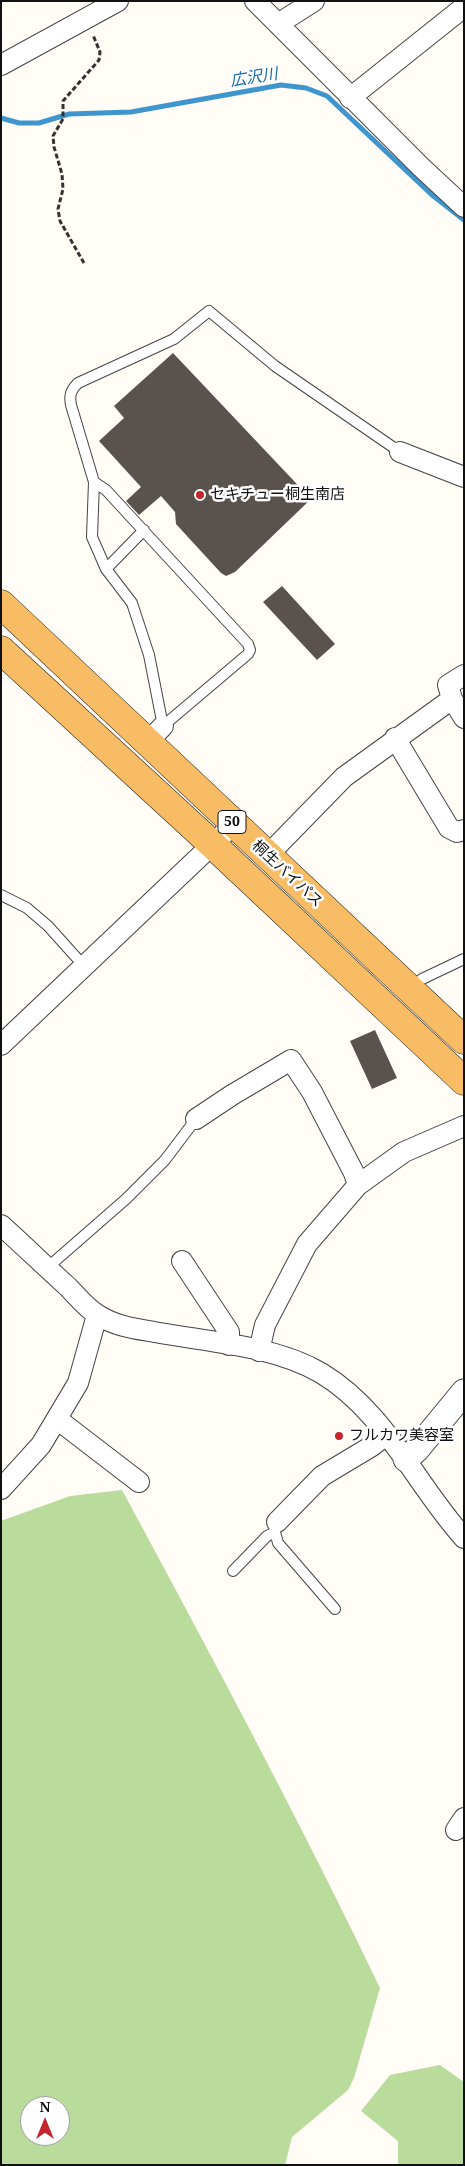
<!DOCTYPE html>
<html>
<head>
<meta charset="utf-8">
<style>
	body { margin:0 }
	#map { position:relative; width:465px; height:2166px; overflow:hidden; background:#fffdf5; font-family:"Noto Serif",serif }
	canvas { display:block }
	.frame { position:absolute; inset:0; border:2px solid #111; pointer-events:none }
	.north { position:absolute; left:20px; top:2096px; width:50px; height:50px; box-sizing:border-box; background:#fff; border:1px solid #a0a0a0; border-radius:50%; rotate:0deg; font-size:14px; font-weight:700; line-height:20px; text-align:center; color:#111 }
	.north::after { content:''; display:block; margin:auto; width:18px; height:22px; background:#c4262e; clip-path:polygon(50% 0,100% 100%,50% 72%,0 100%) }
</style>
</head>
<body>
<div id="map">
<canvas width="465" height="2166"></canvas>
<div class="frame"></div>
<div class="north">N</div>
</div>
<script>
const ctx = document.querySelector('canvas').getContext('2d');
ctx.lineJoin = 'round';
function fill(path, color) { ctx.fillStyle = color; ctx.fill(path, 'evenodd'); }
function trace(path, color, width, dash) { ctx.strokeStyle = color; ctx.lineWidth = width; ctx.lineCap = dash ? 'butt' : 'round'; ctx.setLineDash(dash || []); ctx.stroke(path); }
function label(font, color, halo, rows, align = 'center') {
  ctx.font = font + ' "Noto Serif","Noto Sans JP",serif'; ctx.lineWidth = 5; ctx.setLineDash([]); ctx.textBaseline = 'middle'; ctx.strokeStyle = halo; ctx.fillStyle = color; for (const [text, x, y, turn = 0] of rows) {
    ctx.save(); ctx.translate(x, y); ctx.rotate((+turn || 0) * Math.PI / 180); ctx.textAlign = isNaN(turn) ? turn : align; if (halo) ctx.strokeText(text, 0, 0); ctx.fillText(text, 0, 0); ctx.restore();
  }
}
fill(new Path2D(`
	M122,1490C211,1655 299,1819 380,1988L354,2078L348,2090L292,2137L285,2165H1V1521L70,1496ZM30,2106H60V2136H30Z
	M440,2065L464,2082V2165H398V2141L361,2111L390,2075Z`), '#b9dc9c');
trace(new Path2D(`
	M1,118L19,123H39L69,114L131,112L281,85L306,88L327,96L432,195L464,220`), '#3f96cf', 5);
fill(new Path2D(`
	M173,353L311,499L235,572L226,576L221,573L176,524L175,512L161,496L139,515L126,501L141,487L99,441L124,418L114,406Z
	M282,586L335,644L317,660L263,602Z
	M375,1030L397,1078L372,1089L350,1041Z`), '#5a524d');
const service = new Path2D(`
	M94,482L106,490L248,644L250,650L248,654L163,726
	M106,569L144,530
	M163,726L149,655L132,603L106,569L92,537L94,482L71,405C69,395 71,390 78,383L174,339L209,311L275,366L400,452
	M1,895L27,908L48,926L84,966
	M411,989L422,979L464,959
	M47,1268L126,1199L165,1160L196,1119
	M277,1522L275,1532L278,1543L335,1609
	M233,1571L267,1536L275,1532`);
const minor = new Path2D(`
	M255,1L421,167L464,207
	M278,24L314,1
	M1,65L118,1
	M350,98L464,7
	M400,452L464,477
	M464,675L448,685L452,699L464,718
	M395,738L449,828L457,832L464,830
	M148,742L163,726
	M268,855L344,777L452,699
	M1,1045L234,824
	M196,1119L232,1095L291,1060L312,1092L354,1173L358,1185
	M1,1225C23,1245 45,1266 68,1287C77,1296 87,1309 98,1315C116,1327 139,1329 160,1333C211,1342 275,1346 321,1373C385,1411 416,1485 464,1538
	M182,1261L229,1332V1345
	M259,1351L265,1325L307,1244L358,1185L404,1152L464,1126
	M57,1419L139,1482
	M1,1489L41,1445L78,1383L97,1315
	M277,1522L322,1476L372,1446L386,1435
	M456,1830L464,1818`);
const tertiary = new Path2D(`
	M406,1459L417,1449L464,1392`);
const trunk = new Path2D(`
	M1,604L464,1040
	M1,650L213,845L464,1081`);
trace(service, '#444', 12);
trace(minor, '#444', 22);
trace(tertiary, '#444', 27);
trace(trunk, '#222', 29);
trace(new Path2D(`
	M84,263L60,221L58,209L63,189L62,174L54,147L53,136L63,119V101L99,60L100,52L93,35`), '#333', 3, [5, 2.5]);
trace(service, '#fff', 10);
trace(minor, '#fff', 20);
trace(tertiary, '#fff', 25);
trace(trunk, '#f7bc64', 28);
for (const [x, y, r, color] of [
	[200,495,5,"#c4262e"],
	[339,1436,5,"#c4262e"]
]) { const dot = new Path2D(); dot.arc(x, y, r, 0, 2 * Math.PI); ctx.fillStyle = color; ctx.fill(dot); trace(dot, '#fff', 2); }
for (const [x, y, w] of [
	[232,822,28]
]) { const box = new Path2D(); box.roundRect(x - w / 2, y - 11.5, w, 23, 4); ctx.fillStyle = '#fff'; ctx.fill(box); trace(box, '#111', 1); }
label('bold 14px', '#111', null, [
	["50",232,822]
]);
label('15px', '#111', '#fff', [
	["セキチュー桐生南店",210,495],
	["フルカワ美容室",349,1436]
], 'left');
label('15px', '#111', '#fff', [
	["桐生バイパス",287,874,43]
]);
label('italic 16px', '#1768a6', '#fff', [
	["広沢川",254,78,-9]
]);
</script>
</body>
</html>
